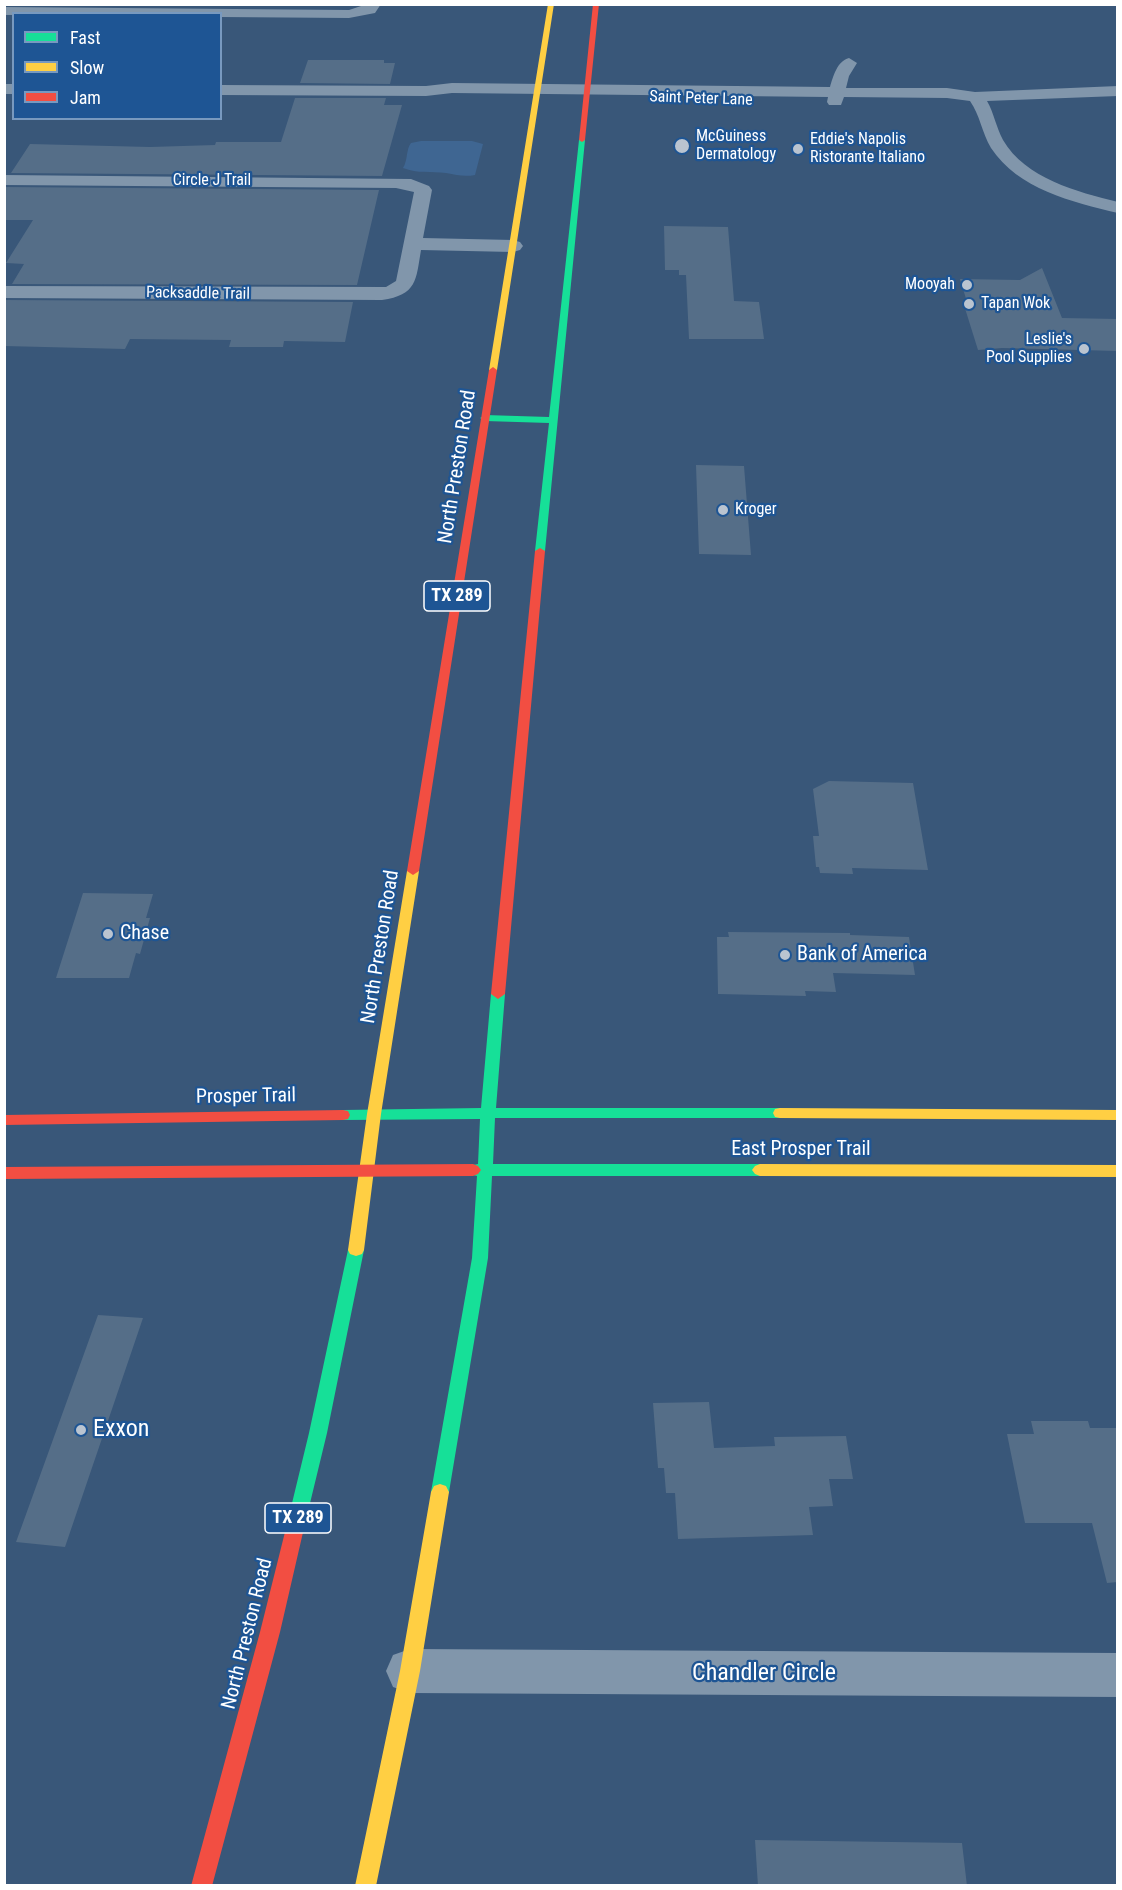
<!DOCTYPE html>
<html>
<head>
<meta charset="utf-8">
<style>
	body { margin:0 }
	#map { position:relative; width:1122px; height:1890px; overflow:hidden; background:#395779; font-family:"Roboto Condensed",sans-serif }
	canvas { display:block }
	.frame { position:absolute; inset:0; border:6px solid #fff; pointer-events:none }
	.legend { position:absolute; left:12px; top:12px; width:210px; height:108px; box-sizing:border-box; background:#1e5594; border:2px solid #7899bf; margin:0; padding:8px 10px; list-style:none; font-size:18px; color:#fff }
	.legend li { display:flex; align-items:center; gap:12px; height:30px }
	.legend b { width:30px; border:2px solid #7899bf }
</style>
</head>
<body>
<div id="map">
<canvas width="1122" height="1890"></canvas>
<div class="frame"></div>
<ul class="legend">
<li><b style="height:8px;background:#16e098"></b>Fast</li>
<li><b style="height:8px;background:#ffcf43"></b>Slow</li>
<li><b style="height:8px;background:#f24e42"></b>Jam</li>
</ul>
</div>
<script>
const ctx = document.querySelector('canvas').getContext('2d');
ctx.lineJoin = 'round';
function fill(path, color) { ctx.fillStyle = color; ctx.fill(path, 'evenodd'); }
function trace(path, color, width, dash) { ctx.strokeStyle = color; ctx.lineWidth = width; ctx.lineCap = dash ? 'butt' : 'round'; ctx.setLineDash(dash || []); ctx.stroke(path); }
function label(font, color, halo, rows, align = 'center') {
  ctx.font = font + ' "Roboto Condensed",sans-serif'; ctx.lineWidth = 4.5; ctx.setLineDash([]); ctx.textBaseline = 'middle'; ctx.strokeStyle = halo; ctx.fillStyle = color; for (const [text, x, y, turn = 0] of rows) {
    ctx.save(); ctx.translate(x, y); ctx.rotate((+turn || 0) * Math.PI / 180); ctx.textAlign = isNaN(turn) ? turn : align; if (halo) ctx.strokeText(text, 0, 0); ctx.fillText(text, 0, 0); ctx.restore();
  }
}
fill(new Path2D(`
	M421,141H472L483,144L475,175C464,177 457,175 446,173C431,171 418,174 403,168C408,160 406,149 411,143Z`), '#3f6692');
fill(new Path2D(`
	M308,60H384V63H395L390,84L300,83Z
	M295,98H386L384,105H402L382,176L11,173L30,144L150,147L215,145L216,142H281Z
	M4,187L379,190L357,285L12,284L24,264L6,263L33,220H4Z
	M664,226L728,227L734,301L759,302L764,339H689L686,275H679V270H665Z
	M1042,268L1062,318L1118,319V351L1002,348L978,350L963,302H967L960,279L1020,280Z
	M4,300L353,302L345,342L284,341L283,347H229L231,340L130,339L125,349L4,346Z
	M696,465L744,466L751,555L699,554Z
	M829,781L913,783L928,870L852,868L853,874L820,873L819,867H816L813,836H819L813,789Z
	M83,893L153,894L146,918H150L140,954L136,953L129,978H56Z
	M728,932L850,933V935L909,937L915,975L833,973L836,992L805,991L806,996L718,994L717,937H729Z
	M98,1315L143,1318L65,1547L16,1542Z
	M709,1402L714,1448L775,1446L774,1437L846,1436L853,1479H829L833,1506L809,1507L813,1535L678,1539L675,1493H666L664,1468H658L653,1403Z
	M1031,1421H1088L1090,1428H1118V1582L1107,1583L1092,1523H1025L1007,1434H1034Z
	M755,1840L962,1843L967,1886H758Z`), '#556e88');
fill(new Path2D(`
	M367,4H381L375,13L349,18L220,17V14L4,15V7L349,10Z
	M849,58L857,63L849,76L846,88H947L975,92L1118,86V96L987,101C994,113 996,127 1003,140C1025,178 1077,192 1118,202V213C1072,202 1018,189 991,148C982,133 980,115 970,101L947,98L844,97L841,105H829L827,102L828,97L452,93L426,96L220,95V85L426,86L452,83L830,87C833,77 837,61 849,58Z
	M4,84H14V94H4Z
	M4,175L411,179L429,186L432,190L423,238L513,240L520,242L523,246L520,250L513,252L421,250C416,280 417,295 382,300L4,298V286L386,287L396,281L414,192L396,188L4,185Z
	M410,1649L1118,1653V1697L410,1693L393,1687L386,1671L393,1655Z`), '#8196ab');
fill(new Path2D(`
	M582,138L585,140L545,551L540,554L535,551L549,423L485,421L480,418L485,415L549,417L579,140Z
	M498,989L505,994L496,1108H780L785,1109L787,1113L785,1117L780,1118H495L493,1164H760L765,1166L768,1170L765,1174L760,1176H492L488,1258L449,1492L446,1498L440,1500L434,1498L431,1492L472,1258L477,1176L468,1174L465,1170L468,1166L478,1164L480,1119L343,1120L338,1119L336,1115L338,1111L343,1110L481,1108L491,994Z
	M356,1244L362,1246L364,1250L327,1433L304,1528L301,1534L295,1536L289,1534L286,1528L309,1433L348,1250L350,1246Z`), '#16e098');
fill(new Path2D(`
	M548,4H554L497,370L493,373L489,370Z
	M413,867L419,871L381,1114L364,1250L362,1254L356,1256L350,1254L348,1250L367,1114L407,871Z
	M780,1108L1118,1110V1120L780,1118L775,1117L773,1113L775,1109Z
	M760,1164L1118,1165V1177L760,1176L755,1174L752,1170L755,1166Z
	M440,1484L446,1486L449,1492L420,1671L376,1886H355L400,1671L431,1492L434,1486Z`), '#ffcf43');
fill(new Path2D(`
	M593,4H599L585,140L582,142L579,140Z
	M493,367L497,370L419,871L413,875L407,871L489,370Z
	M540,548L545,551L505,994L498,999L491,994L535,551Z
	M343,1110L348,1111L350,1115L348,1119L343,1120L4,1125V1115Z
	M473,1164L478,1166L481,1170L478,1174L473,1176L4,1179V1167Z
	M295,1520L301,1522L304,1528L280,1632L212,1886H191L260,1632L286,1528L289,1522Z`), '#f24e42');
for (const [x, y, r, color] of [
	[682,146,8,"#bac4d0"],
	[798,149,6,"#bac4d0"],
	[967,285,6,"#bac4d0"],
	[969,304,6,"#bac4d0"],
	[1084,349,6,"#bac4d0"],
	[723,510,6,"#bac4d0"],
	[108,934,6,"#bac4d0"],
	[785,955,6,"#bac4d0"],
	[81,1430,6,"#bac4d0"]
]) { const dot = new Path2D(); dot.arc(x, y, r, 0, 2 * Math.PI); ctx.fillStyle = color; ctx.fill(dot); trace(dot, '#1e5594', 2); }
label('16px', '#fff', '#1e5594', [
	["Saint Peter Lane",701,99,2],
	["Circle J Trail",212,181],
	["Packsaddle Trail",198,294,1]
]);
label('16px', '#fff', '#1e5594', [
	["McGuiness",696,137],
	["Dermatology",696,155],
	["Eddie's Napolis",810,140],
	["Ristorante Italiano",810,158],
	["Mooyah",955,285,"right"],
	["Tapan Wok",981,304],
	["Leslie's",1072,340,"right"],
	["Pool Supplies",1072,358,"right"],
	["Kroger",735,510]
], 'left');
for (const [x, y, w] of [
	[457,596,66],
	[298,1518,66]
]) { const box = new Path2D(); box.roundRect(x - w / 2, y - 15, w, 30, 4.5); ctx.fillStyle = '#1e5594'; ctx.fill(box); trace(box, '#fff', 1.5); }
label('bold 18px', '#fff', null, [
	["TX 289",457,596],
	["TX 289",298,1518]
]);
label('20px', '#fff', '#1e5594', [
	["North Preston Road",458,467,-81],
	["North Preston Road",381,947,-81],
	["Prosper Trail",246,1097,-1],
	["East Prosper Trail",801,1150],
	["North Preston Road",248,1634,-76]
]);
label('20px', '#fff', '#1e5594', [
	["Chase",120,934],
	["Bank of America",797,955]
], 'left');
label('24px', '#fff', '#1e5594', [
	["Exxon",93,1430]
], 'left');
label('24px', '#fff', '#1e5594', [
	["Chandler Circle",764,1674]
]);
</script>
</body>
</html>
